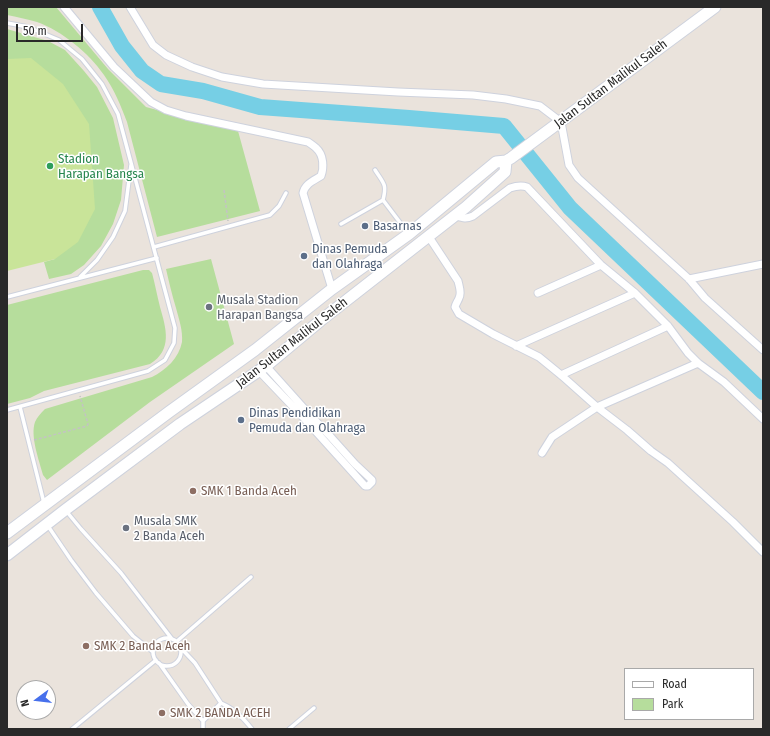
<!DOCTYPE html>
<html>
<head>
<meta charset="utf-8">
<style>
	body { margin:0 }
	#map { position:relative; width:770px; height:736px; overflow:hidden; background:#eae3dc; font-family:"Fira Sans Condensed",sans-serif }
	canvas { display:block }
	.frame { position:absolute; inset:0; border:8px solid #292929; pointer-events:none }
	.legend { position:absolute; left:624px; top:668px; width:130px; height:52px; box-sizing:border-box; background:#fff; border:1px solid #a9a9a9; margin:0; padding:5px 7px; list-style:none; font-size:12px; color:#292929 }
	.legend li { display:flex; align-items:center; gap:8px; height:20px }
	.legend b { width:20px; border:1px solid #a9a9a9 }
	.north { position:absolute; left:16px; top:680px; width:40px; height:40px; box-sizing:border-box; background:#fff; border:1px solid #a9a9a9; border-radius:50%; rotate:255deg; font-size:11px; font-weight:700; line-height:16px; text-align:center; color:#292929 }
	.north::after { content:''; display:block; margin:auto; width:14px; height:18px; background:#4770ec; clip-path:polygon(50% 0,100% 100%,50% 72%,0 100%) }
	.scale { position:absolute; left:16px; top:24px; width:67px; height:18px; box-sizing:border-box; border:2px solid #292929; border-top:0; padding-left:5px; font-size:12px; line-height:14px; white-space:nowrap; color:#292929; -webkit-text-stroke:3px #fff; paint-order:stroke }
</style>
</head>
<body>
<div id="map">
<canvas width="770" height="736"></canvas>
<div class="frame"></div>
<ul class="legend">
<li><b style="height:5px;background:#fff"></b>Road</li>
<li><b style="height:11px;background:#b6dd9c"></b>Park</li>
</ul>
<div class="north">N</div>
<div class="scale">50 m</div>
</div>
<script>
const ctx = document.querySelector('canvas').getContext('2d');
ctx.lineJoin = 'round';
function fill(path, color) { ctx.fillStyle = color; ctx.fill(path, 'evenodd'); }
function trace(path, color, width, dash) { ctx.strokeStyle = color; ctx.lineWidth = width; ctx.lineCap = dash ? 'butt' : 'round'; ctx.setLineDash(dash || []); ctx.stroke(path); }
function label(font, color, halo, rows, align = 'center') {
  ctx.font = font + ' "Fira Sans Condensed",sans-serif'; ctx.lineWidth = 3; ctx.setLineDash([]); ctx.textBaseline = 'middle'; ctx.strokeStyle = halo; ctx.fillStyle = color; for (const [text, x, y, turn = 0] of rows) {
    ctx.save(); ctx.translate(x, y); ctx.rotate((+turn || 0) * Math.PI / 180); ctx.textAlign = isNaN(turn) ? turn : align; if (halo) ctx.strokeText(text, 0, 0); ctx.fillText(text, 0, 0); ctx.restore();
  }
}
fill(new Path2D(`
	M7,7H56L108,69L146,107L198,121L238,131L260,211L157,237L127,122C121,106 114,89 104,75C89,53 62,31 37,22C27,19 17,17 7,15Z
	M7,29L48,41L65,50L84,71L97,87L113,118L124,165L121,200L113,224L101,246L84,265L71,274L49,279L44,262L55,259L31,59H7Z
	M211,259L234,344L150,402L47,480L43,475C39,460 30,436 35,422C37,417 41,413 45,409L152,377C166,370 179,358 182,342C183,331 179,319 176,308C172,295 169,282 166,269Z
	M143,270H149L152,273C155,284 157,295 160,307C166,328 173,350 150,364L44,391L30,398L7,404V305Z`), '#b6dd9c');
fill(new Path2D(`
	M31,58L63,84L89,124L95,209L78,242L55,259L7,271V59Z`), '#c9e499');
trace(new Path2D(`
	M100,7L122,46L142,71L161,84L203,91L260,107L409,118L504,126L570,208L763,392`), '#76cfe5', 16);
const lane = new Path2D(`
	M7,23L28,27L59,40L82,59L102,84L118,114L175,328L174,343L165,360L148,371L7,410
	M375,170C384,184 387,184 383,200L408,233
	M341,224L383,200
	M154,247L270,215L279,206L286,193
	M80,277L97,260L113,237L125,211L131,165
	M7,297L157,258
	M20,407L44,503
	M67,512L81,529L121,573L172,639
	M48,526L71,560L96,593L133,636L153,652
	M153 652a14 14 0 1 1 28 0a14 14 0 1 1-28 0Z
	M176,642L251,577
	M159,663L188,704L203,721L221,703L195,663L179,646
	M221,703C235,709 243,718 252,729
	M72,729L156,660
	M203,729V721
	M289,729L314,708`);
const street = new Path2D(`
	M64,7L114,67L151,102L166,110L186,116L308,142C311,144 314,146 316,148C324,155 324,168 321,176C313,181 305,184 303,193L332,289
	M130,7L153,45L166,55L192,67L222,77L263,84L398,92L473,95L506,99L540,106L561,122L569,165L578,178L689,279L705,298L763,350
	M456,216C463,218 466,219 473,216L510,188C516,186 521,185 527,187L601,265L635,293L668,326L688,353L698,363L724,382L763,419
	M429,237L458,281C459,286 462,293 459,298C458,301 456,303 455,307L459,314L493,334L539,357L561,375L597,407L627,430L651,451L668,463L733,522L763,552
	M689,279L763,264
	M538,293L601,265
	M516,346L635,293
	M259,371L301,415L365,486H368L372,482V480L355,464L329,435L309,414L266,366
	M561,375L668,326
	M542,453L552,437L597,407L698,363`);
const secondary = new Path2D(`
	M7,533L169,412L255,350L332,289L409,234L496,162L506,161L511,158L715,7
	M7,555L65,510L180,424L266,366L320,321L466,207L505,172L506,161`);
trace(lane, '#ced2dd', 5.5);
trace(street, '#ced2dd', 9);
trace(secondary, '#ced2dd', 13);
trace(new Path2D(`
	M224,190L228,221
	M34,440L87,426L88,424L80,396`), '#c3c3c3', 1.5, [3, 2]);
trace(lane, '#fff', 3.5);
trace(street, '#fff', 7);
trace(secondary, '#fff', 11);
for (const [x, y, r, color] of [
	[50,166,4,"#2e9e5b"],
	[365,226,4,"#5c6f8a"],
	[304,256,4,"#5c6f8a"],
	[209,307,4,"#6b7280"],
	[241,420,4,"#5c6f8a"],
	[193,491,4,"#8d6e63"],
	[126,528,4,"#6b7280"],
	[86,646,4,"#8d6e63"],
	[162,713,4,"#8d6e63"]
]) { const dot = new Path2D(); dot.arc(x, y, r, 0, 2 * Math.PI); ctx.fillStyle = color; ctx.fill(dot); trace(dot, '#fff', 1.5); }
label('13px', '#292929', '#fff', [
	["Jalan Sultan Malikul Saleh",611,84,-37],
	["Jalan Sultan Malikul Saleh",292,343,-38]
]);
label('13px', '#27864d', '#fff', [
	["Stadion",58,159],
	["Harapan Bangsa",58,174]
], 'left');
label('13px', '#4e5e75', '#fff', [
	["Basarnas",373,226],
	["Dinas Pemuda",312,249],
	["dan Olahraga",312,264],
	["Dinas Pendidikan",249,413],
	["Pemuda dan Olahraga",249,428]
], 'left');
label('13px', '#5b616d', '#fff', [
	["Musala Stadion",217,300],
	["Harapan Bangsa",217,315],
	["Musala SMK",134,521],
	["2 Banda Aceh",134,536]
], 'left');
label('13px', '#785e54', '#fff', [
	["SMK 1 Banda Aceh",201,491],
	["SMK 2 Banda Aceh",94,646],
	["SMK 2 BANDA ACEH",170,713]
], 'left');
</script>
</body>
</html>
